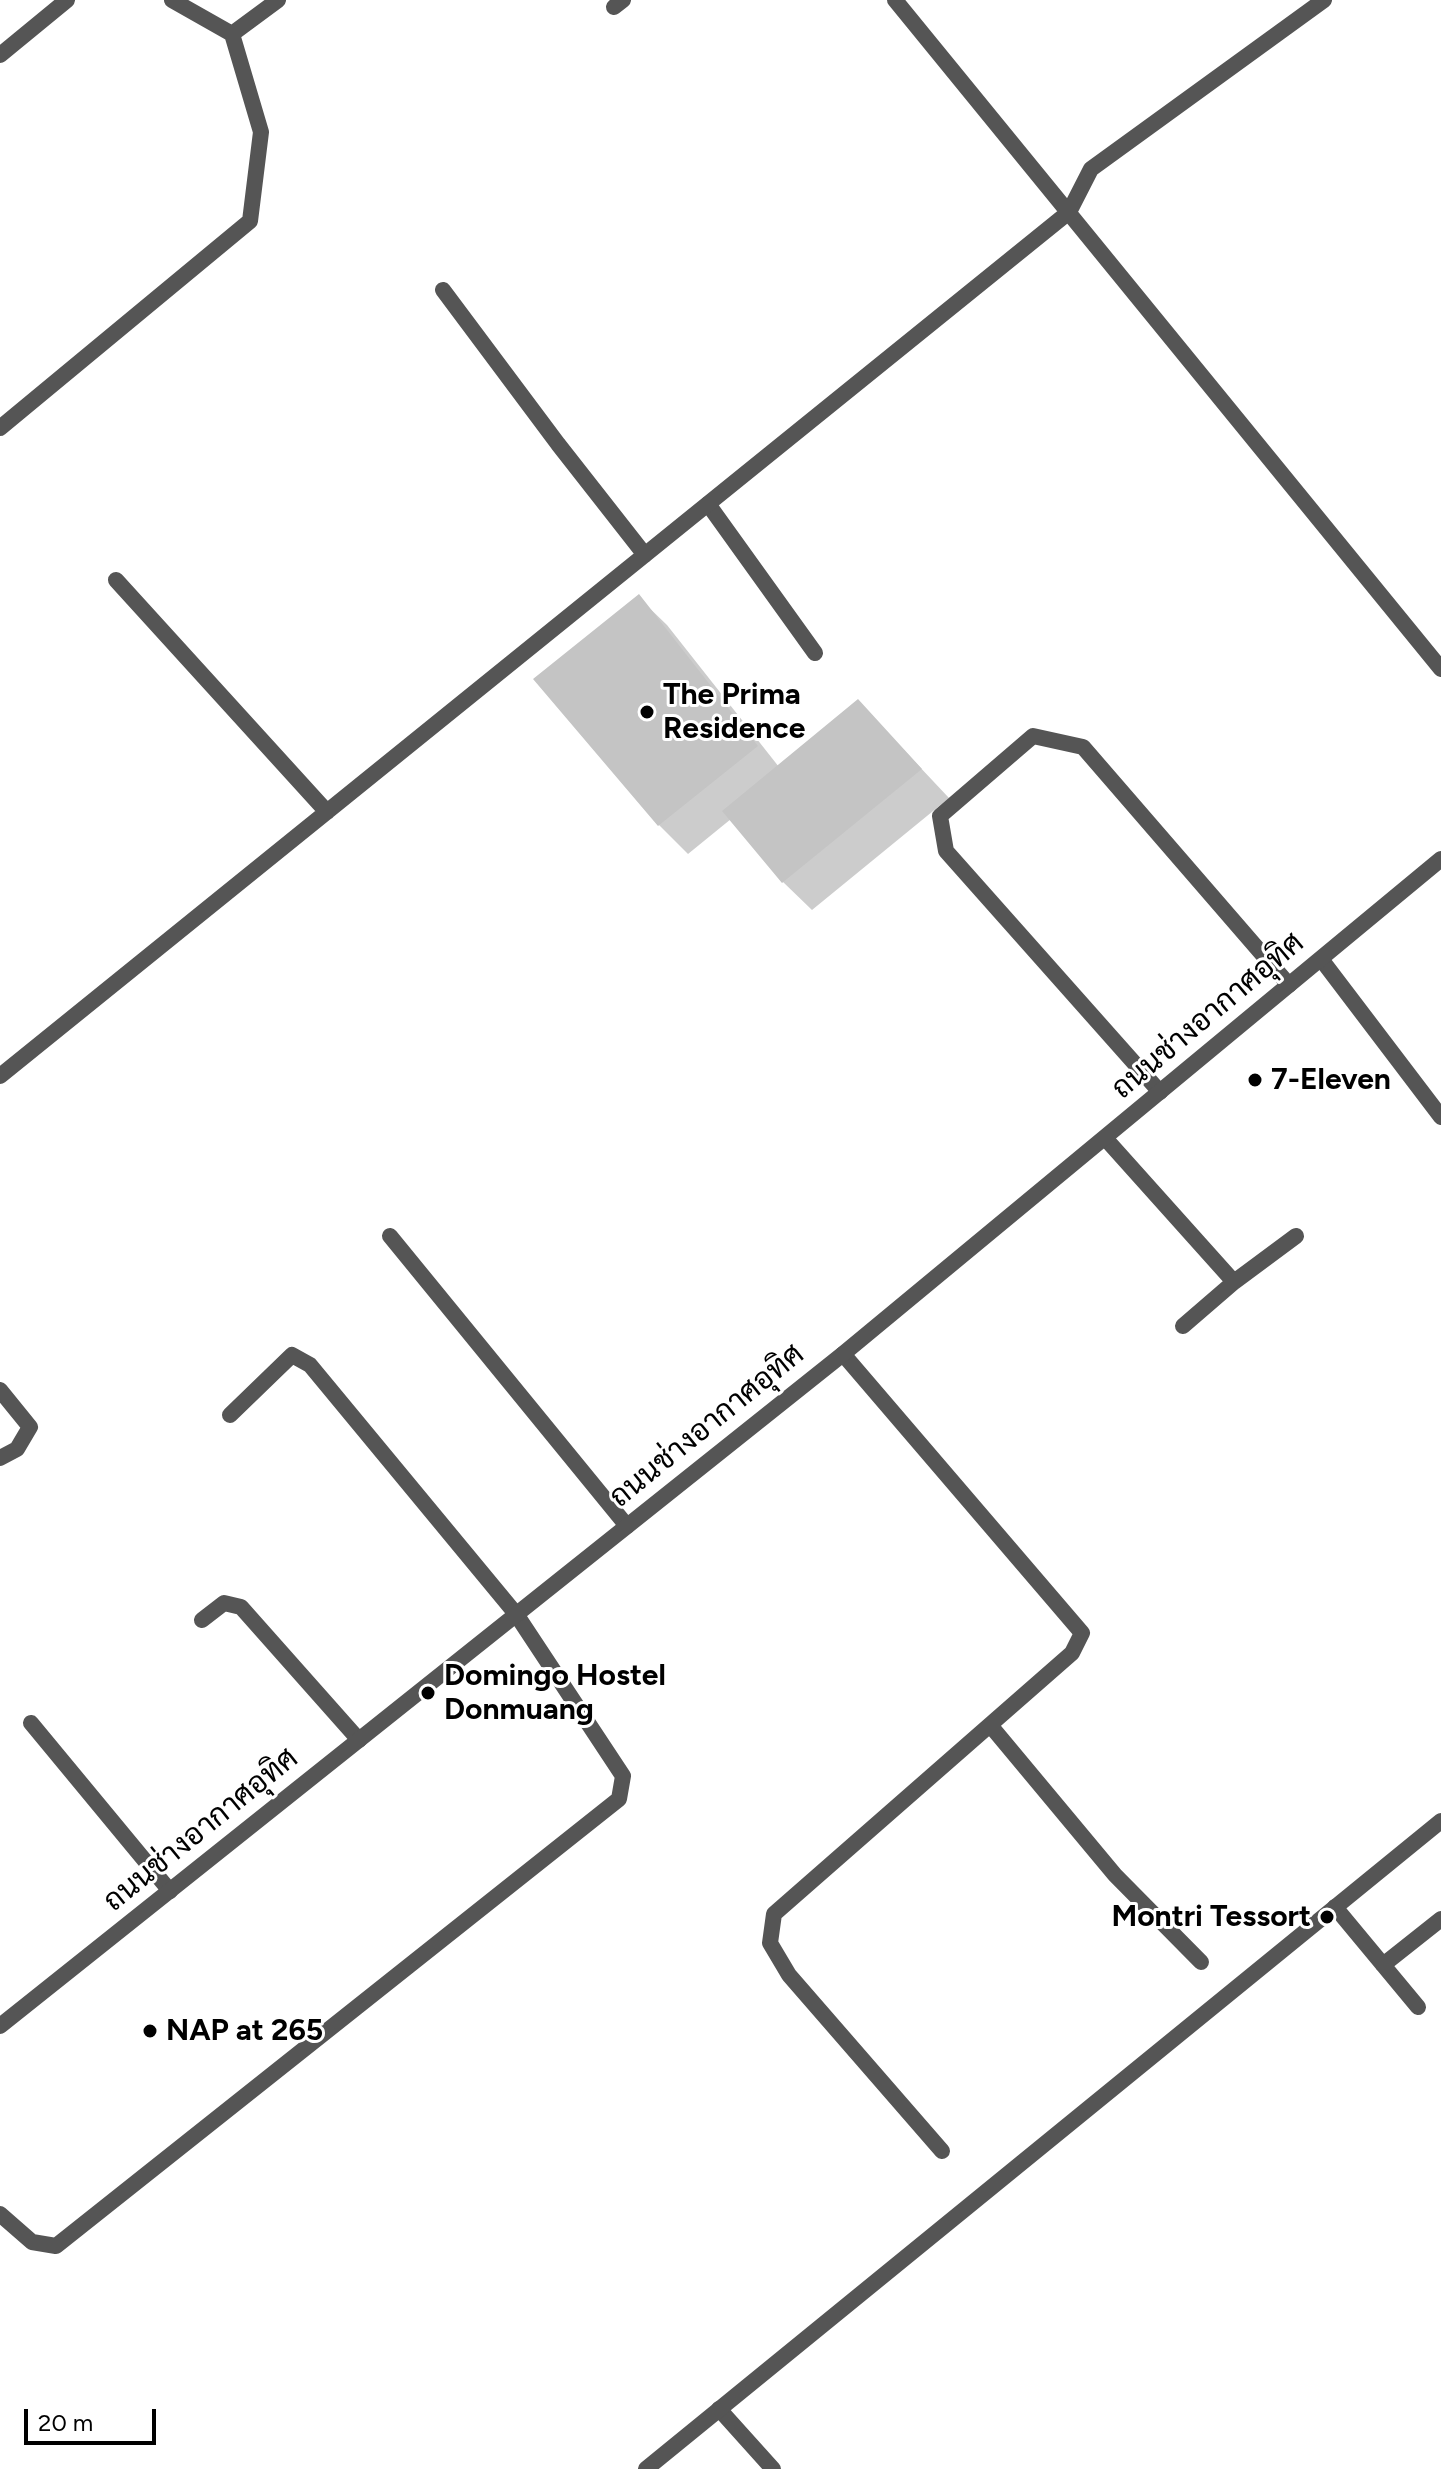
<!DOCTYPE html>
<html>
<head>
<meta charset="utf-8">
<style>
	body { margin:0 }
	#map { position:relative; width:1441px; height:2469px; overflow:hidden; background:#fff; font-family:Figtree,sans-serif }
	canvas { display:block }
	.scale { position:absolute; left:24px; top:2409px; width:132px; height:36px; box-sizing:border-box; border:4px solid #000; border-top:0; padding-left:10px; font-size:24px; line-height:28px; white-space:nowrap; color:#000; -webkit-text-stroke:6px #fff; paint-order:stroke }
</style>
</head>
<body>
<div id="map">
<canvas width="1441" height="2469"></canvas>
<div class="scale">20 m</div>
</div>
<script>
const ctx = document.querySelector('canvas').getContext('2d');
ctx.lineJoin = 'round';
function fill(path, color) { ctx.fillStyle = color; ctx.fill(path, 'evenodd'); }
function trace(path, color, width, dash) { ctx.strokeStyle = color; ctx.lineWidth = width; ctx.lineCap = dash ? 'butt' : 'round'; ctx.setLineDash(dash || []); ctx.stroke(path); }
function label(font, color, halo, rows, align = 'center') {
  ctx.font = font + ' Figtree,Sarabun,sans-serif'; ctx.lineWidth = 6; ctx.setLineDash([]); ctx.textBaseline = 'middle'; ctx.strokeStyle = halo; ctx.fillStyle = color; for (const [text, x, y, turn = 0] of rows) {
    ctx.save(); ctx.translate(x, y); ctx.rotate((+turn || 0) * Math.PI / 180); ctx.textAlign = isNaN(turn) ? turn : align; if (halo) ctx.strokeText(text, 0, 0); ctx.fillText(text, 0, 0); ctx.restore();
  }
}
fill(new Path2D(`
	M638,597L667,625L779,767L886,731L949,798L812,910L783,882L731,819L688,854L659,825L536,679Z`), '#0003');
fill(new Path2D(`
	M639,594L758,746L658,826L533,679Z
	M858,699L922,769L782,883L722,811Z`), '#c4c4c4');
trace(new Path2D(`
	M614,7L623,0
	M708,504L815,653
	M1160,1092L946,851L940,816L1033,736L1083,747L1289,985
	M0,1390L30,1427L17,1449L0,1458
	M1335,1907L1418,2007
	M1383,1965L1441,1919
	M0,2214L32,2242L56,2246L619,1799L623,1776L516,1614L310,1365L292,1355L230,1415
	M719,2409L773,2469`), '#555', 16);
trace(new Path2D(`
	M895,0L1441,669
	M232,34L278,0
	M0,55L67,0
	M443,290L558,444L645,555
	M0,428L250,221L261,132L232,34L172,0
	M116,580L327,812
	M1321,959L1441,1117
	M0,1076L1069,212L1091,169L1324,0
	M1105,1138L1234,1282
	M390,1236L627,1526
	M1183,1326L1234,1282L1296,1236
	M843,1354L1082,1633L1072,1653L774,1914L770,1943L789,1975L942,2151
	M202,1620L224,1603L241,1607L359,1740
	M31,1723L170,1891
	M990,1725L1115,1875L1201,1962
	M646,2469L1441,1821`), '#555', 16);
trace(new Path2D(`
	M0,2026L843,1354L1441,859`), '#555', 16);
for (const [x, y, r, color] of [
	[647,712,8,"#000"],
	[1255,1080,8,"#000"],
	[428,1693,8,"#000"],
	[1327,1917,8,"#000"],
	[150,2031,8,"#000"]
]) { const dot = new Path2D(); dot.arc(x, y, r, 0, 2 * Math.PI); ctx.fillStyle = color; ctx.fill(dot); trace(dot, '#fff', 3); }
label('bold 30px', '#000', '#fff', [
	["The Prima",663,695],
	["Residence",663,729],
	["7-Eleven",1271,1080],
	["Domingo Hostel",444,1676],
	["Donmuang",444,1710],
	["Montri Tessort",1311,1917,"right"],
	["NAP at 265",166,2031]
], 'left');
label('30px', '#000', '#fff', [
	["ถนนช่างอากาศอุทิศ",1208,1016,-40],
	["ถนนช่างอากาศอุทิศ",707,1426,-39],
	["ถนนช่างอากาศอุทิศ",201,1830,-39]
]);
</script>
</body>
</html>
